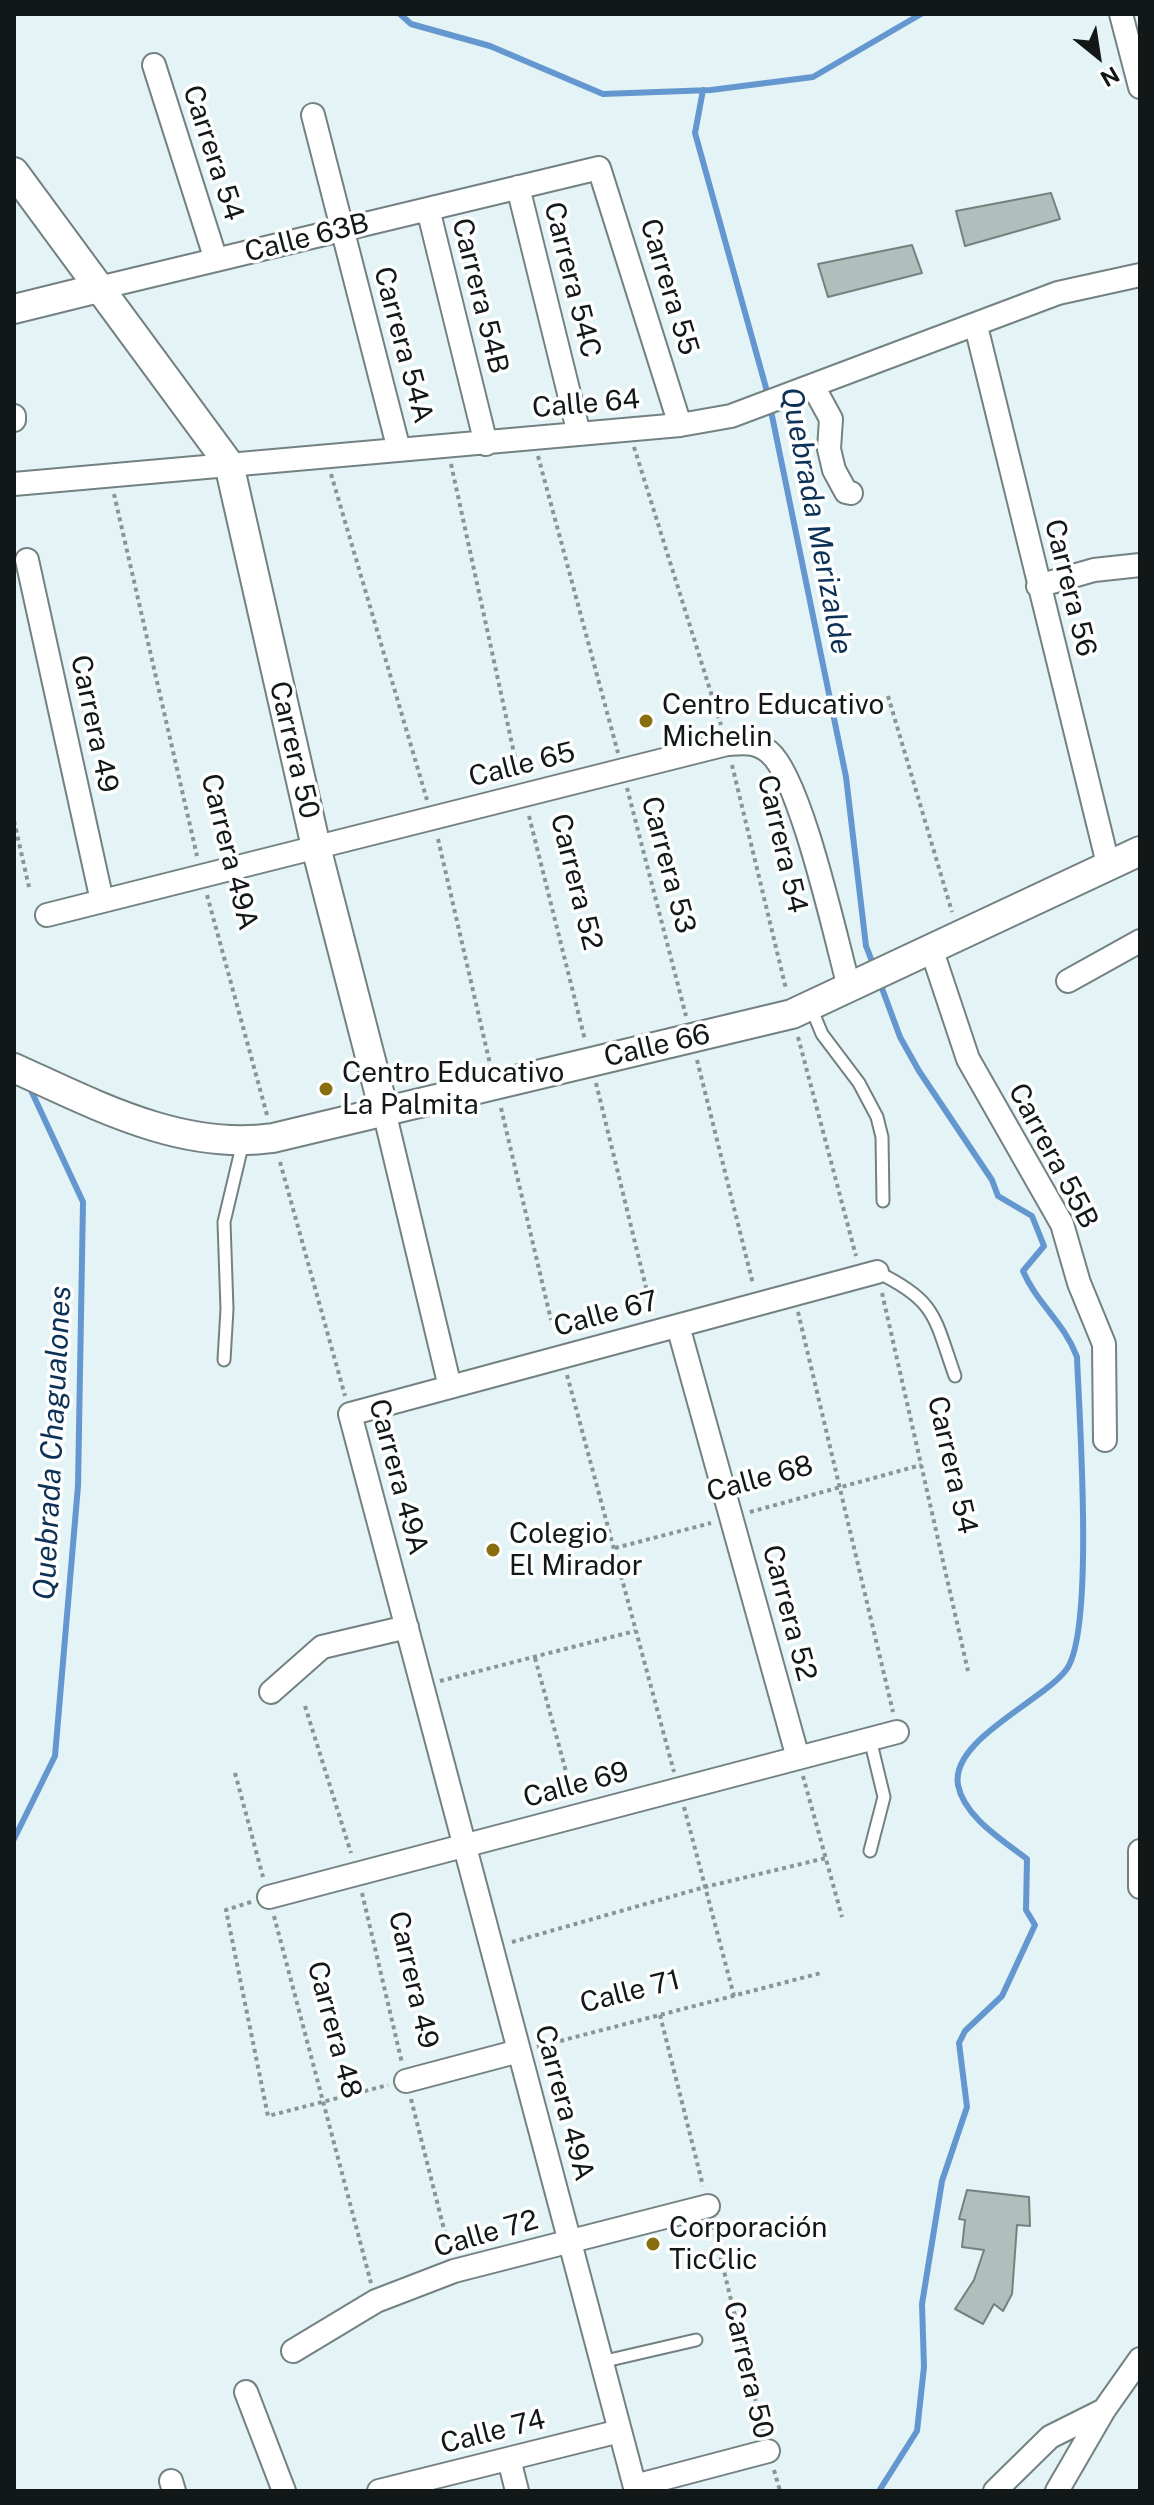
<!DOCTYPE html>
<html>
<head>
<meta charset="utf-8">
<style>
	body { margin:0 }
	#map { position:relative; width:1154px; height:2505px; overflow:hidden; background:#e4f3f5; font-family:"Public Sans",sans-serif }
	canvas { display:block }
	.frame { position:absolute; inset:0; border:16px solid #121718; pointer-events:none }
	.north { position:absolute; left:1058px; top:16px; width:80px; height:80px; -webkit-text-stroke:6px #fff; paint-order:stroke; rotate:150deg; font-size:22px; font-weight:700; line-height:32px; text-align:center; color:#121718 }
	.north::after { content:''; display:block; margin:auto; width:28px; height:36px; background:#121718; clip-path:polygon(50% 0,100% 100%,50% 72%,0 100%) }
</style>
</head>
<body>
<div id="map">
<canvas width="1154" height="2505"></canvas>
<div class="frame"></div>
<div class="north">N</div>
</div>
<script>
const ctx = document.querySelector('canvas').getContext('2d');
ctx.lineJoin = 'round';
function trace(path, color, width, dash) { ctx.strokeStyle = color; ctx.lineWidth = width; ctx.lineCap = dash ? 'butt' : 'round'; ctx.setLineDash(dash || []); ctx.stroke(path); }
function fill(path, color) { ctx.fillStyle = color; ctx.fill(path, 'evenodd'); }
function label(font, color, halo, rows, align = 'center') {
  ctx.font = font + ' "Public Sans",sans-serif'; ctx.lineWidth = 7; ctx.setLineDash([]); ctx.textBaseline = 'middle'; ctx.strokeStyle = halo; ctx.fillStyle = color; for (const [text, x, y, turn = 0] of rows) {
    ctx.save(); ctx.translate(x, y); ctx.rotate((+turn || 0) * Math.PI / 180); ctx.textAlign = isNaN(turn) ? turn : align; if (halo) ctx.strokeText(text, 0, 0); ctx.fillText(text, 0, 0); ctx.restore();
  }
}
trace(new Path2D(`
	M400,14L411,24L490,46L603,94L711,90L813,77L921,14
	M703,90L695,133L768,395
	M770,406L846,777L866,946L875,969
	M14,1839L55,1756L78,1486L83,1202L29,1086
	M879,2491L917,2431L924,2367L922,2304L942,2181L967,2107L959,2043L965,2031L1002,1996L1035,1925L1026,1910L1027,1859C1004,1841 964,1817 958,1785C950,1740 1043,1701 1066,1670C1095,1633 1079,1413 1077,1357C1064,1322 1037,1304 1023,1271L1044,1246L1032,1216L998,1196L992,1180L919,1071L900,1037L880,983`), '#6497cf', 6);
const building = new Path2D(`
	M1051,193L1060,219L965,246L956,211Z
	M912,245L922,273L828,297L818,264Z
	M967,2190L1029,2197L1030,2226L1017,2225L1012,2294L1003,2311L994,2304L983,2324L955,2309L974,2280L984,2250L962,2247L965,2220L959,2219Z`);
fill(building, '#b0bfbc');
trace(building, '#74827f', 2);
const service = new Path2D(`
	M810,1005L822,1034L859,1083L877,1117L882,1137L883,1201
	M877,1272C937,1301 934,1317 955,1376
	M224,1360L227,1309L224,1222L243,1142
	M870,1739L884,1797L870,1851
	M601,2362L696,2340`);
const minor = new Path2D(`
	M1121,14L1140,87
	M154,65L216,260
	M313,115L399,450
	M518,187L579,434
	M428,209L486,444
	M99,288L599,168L680,425
	M976,326L1108,864
	M813,386L831,419L829,449L834,470L846,492L851,493
	M14,416V420
	M14,484L680,425L731,416L1058,293L1140,275
	M27,560L102,901
	M1038,586L1094,570L1140,565
	M47,915L727,744C743,743 755,741 769,752C801,778 836,940 849,987
	M932,951L968,1059L1062,1224L1079,1283L1104,1344L1105,1440
	M1068,981L1140,941
	M384,1111L450,1387
	M678,1326L798,1758
	M271,1692L322,1647L407,1627
	M1140,1851V1887
	M269,1897L897,1732
	M406,2081L519,2051
	M293,2351L376,2301L454,2271L708,2206
	M246,2392L284,2491
	M509,2459L517,2491
	M171,2481L174,2491
	M635,2486L768,2451
	M379,2491L620,2431
	M636,2491L350,1414L877,1272
	M995,2491L1050,2437L1104,2410
	M1057,2491L1104,2410L1140,2359`);
const tertiary = new Path2D(`
	M14,172L229,464L316,847L384,1111
	M14,309L99,288
	M14,1068C96,1105 181,1151 273,1138L792,1014L1140,851`);
trace(service, '#738183', 15);
trace(minor, '#738183', 26);
trace(tertiary, '#738183', 32);
trace(new Path2D(`
	M634,447L721,725
	M538,456L618,753
	M451,464L519,776
	M331,474L427,800
	M114,494L197,856
	M888,696L952,912
	M732,765L786,989
	M627,788L686,1016
	M529,816L585,1040
	M14,821L29,887
	M438,839L490,1064
	M207,895L267,1115
	M798,1037L856,1256
	M697,1060L753,1284
	M596,1083L652,1312
	M501,1108L551,1320
	M280,1162L345,1396
	M882,1293L968,1671
	M798,1312L893,1712
	M567,1375L674,1772
	M750,1512L921,1465
	M615,1548L711,1523
	M535,1658L573,1797
	M440,1681L635,1631
	M305,1706L351,1853
	M235,1773L263,1877
	M803,1776L842,1917
	M684,1807L734,1996
	M362,1893L402,2063
	M251,1902L226,1910L268,2116L388,2085
	M274,1916L371,2283
	M512,1942L705,1887L826,1858
	M660,2015L703,2186
	M537,2047L821,1973
	M411,2099L450,2253
	M713,2226L763,2431
	M774,2470L780,2491`), '#899496', 4, [4, 4]);
trace(service, '#fff', 11);
trace(minor, '#fff', 22);
trace(tertiary, '#fff', 28);
for (const [x, y, r, color] of [
	[646,721,8,"#886e0e"],
	[326,1089,8,"#886e0e"],
	[493,1550,8,"#886e0e"],
	[653,2244,8,"#886e0e"]
]) { const dot = new Path2D(); dot.arc(x, y, r, 0, 2 * Math.PI); ctx.fillStyle = color; ctx.fill(dot); trace(dot, '#fff', 3); }
label('28px', '#121718', '#fff', [
	["Carrera 54",213,153,72],
	["Calle 63B",307,238,-14],
	["Carrera 54C",572,280,76],
	["Carrera 55",669,287,73],
	["Carrera 54B",480,296,76],
	["Carrera 54A",403,345,75],
	["Calle 64",586,404,-5],
	["Carrera 56",1070,588,76],
	["Carrera 49",94,724,78],
	["Carrera 50",294,750,77],
	["Calle 65",522,765,-14],
	["Carrera 54",782,844,77],
	["Carrera 49A",229,852,76],
	["Carrera 53",668,865,75],
	["Carrera 52",576,882,76],
	["Calle 66",657,1046,-13],
	["Carrera 55B",1053,1156,62],
	["Calle 67",606,1314,-15],
	["Carrera 54",952,1465,77],
	["Carrera 49A",398,1477,75],
	["Calle 68",760,1479,-15],
	["Carrera 52",789,1613,75],
	["Calle 69",576,1785,-15],
	["Carrera 49",413,1980,77],
	["Calle 71",630,1992,-14],
	["Carrera 48",334,2030,75],
	["Carrera 49A",564,2103,75],
	["Calle 72",486,2234,-16],
	["Carrera 50",748,2370,77],
	["Calle 74",493,2432,-14]
]);
label('28px', '#121718', '#fff', [
	["Centro Educativo",662,705],
	["Michelin",662,737],
	["Centro Educativo",342,1073],
	["La Palmita",342,1105],
	["Colegio",509,1534],
	["El Mirador",509,1566],
	["Corporación",669,2228],
	["TicClic",669,2260]
], 'left');
label('italic 30px', '#0b3156', '#fff', [
	["Quebrada Merizalde",816,521,79],
	["Quebrada Chagualones",53,1443,-87]
]);
</script>
</body>
</html>
